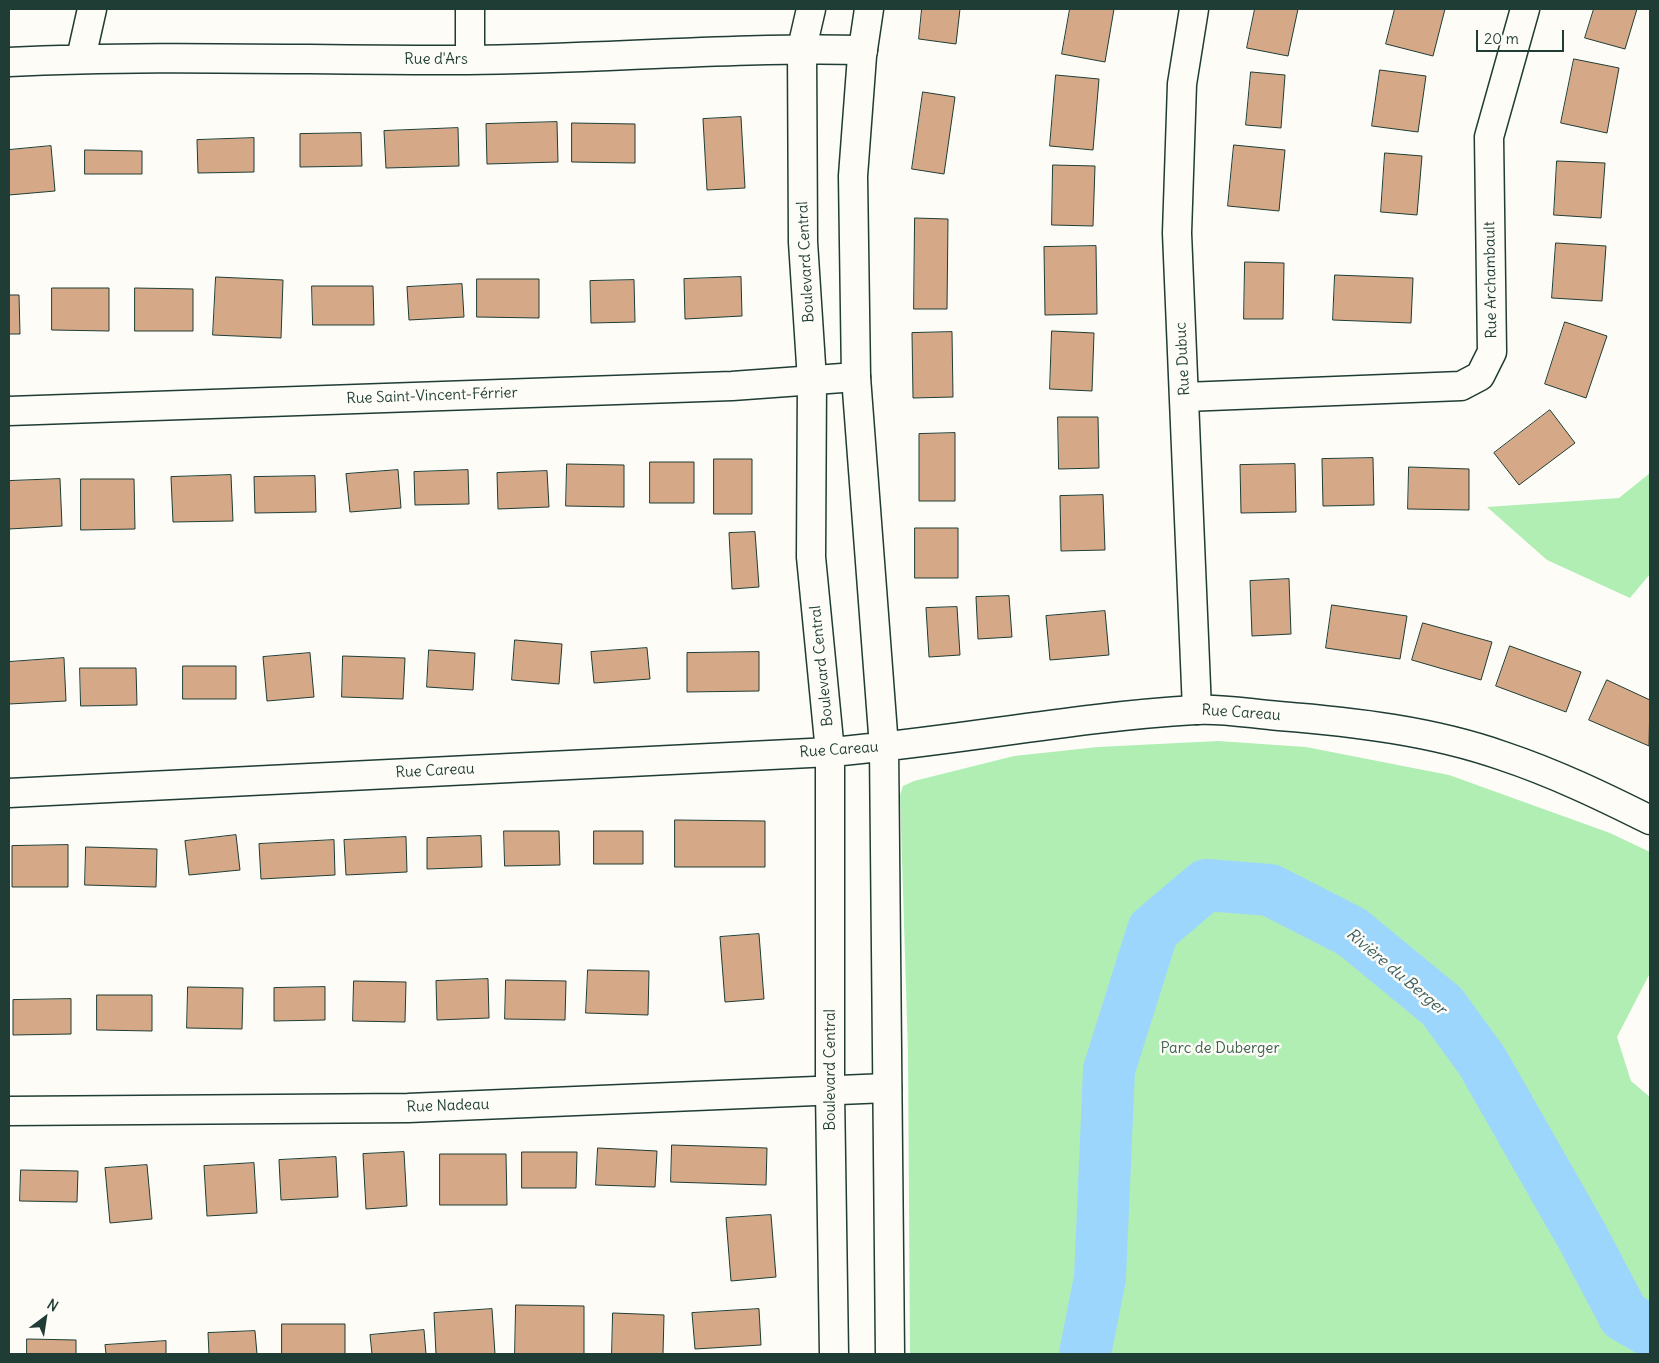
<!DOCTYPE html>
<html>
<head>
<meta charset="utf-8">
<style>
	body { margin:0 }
	#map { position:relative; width:1659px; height:1363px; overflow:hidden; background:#fdfcf7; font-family:Delius,sans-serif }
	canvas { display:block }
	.frame { position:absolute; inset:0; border:10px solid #1f3d34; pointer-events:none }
	.north { position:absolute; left:20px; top:1293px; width:50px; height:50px; -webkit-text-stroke:4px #fdfcf7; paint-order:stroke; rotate:31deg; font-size:14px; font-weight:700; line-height:20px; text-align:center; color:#1f3d34 }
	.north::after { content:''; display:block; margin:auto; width:18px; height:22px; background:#1f3d34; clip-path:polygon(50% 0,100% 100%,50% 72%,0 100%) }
	.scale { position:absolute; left:1476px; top:30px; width:88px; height:22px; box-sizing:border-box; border:2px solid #1f3d34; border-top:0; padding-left:6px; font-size:15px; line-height:18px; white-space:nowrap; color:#1f3d34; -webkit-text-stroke:4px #fdfcf7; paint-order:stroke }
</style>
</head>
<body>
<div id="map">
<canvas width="1659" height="1363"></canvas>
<div class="frame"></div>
<div class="north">N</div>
<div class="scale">20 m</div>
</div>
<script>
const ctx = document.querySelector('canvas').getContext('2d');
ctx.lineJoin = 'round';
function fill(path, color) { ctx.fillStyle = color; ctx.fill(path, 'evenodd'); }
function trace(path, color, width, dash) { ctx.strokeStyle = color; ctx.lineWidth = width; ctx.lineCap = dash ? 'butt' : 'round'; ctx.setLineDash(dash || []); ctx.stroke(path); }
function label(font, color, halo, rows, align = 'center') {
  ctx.font = font + ' Delius,sans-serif'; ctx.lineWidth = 5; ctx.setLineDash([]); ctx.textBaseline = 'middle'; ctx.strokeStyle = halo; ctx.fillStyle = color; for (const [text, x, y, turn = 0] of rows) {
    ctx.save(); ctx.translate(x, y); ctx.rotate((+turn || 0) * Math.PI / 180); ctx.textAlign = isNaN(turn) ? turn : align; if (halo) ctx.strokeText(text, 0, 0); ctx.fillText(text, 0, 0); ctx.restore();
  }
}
fill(new Path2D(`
	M1650,473V574L1630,598L1547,560L1487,507L1619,498Z
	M1218,741L1306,747L1449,775L1610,833L1650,852V973L1617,1037L1631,1081L1650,1097V1354H910L908,1053L900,795L903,786L914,781L1014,756L1098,747Z`), '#b1eeb4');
trace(new Path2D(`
	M1085,1354L1100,1278L1109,1070L1153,930L1206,885L1270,890L1352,932L1442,1006L1482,1061L1583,1238L1624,1316L1650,1331`), '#9dd6fd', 52);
const building = new Path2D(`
	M922,9H960L956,44L919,39Z
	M1070,9H1114L1105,62L1062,54Z
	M1255,9H1298L1288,56L1247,48Z
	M1395,9H1445L1433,56L1386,44Z
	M1594,9H1637L1625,49L1585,38Z
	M1574,59L1619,68L1607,133L1561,123Z
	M1380,70L1426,76L1418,132L1372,126Z
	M1251,72L1285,75L1281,128L1246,125Z
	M1056,75L1099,79L1093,150L1050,146Z
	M923,92L955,97L944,174L912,169Z
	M741,117L745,188L707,190L703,119Z
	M557,122L558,162L487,164L486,124Z
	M572,123L635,124V163L572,162Z
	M458,128L459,166L386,168L384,131Z
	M361,133L362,166L300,167V134Z
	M254,138V172L198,173L197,140Z
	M1234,145L1285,150L1279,211L1228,206Z
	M51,146L55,191L9,195V150Z
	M85,150L142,151V174H85Z
	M1385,153L1422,156L1417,215L1381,212Z
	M1557,161L1605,163L1601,218L1554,215Z
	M1053,165L1095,166L1093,226L1052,225Z
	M915,218L948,219L947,309H914Z
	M1556,243L1606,246L1602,301L1552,298Z
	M1096,246L1097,314L1045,315L1044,247Z
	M1245,262L1284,263L1283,319H1244Z
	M1335,275L1413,278L1411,323L1333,320Z
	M216,277L283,280L281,338L213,335Z
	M741,277L742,316L685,319L684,279Z
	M477,279H539V318L477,317Z
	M634,280L635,322L591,323L590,281Z
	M462,284L464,317L409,320L407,287Z
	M312,286H373L374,325H313Z
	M52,288H109V331L52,330Z
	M135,288L193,289V331H135Z
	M9,295H19L20,334H9Z
	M1565,322L1607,336L1586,398L1545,384Z
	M1052,331L1094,333L1092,391L1050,389Z
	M952,332L953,397L913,398L912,333Z
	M1550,410L1575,443L1519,485L1494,453Z
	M1058,417H1098L1099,468L1059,469Z
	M955,433V501H919V434Z
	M1373,458L1374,505L1323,506L1322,459Z
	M714,459H752V514H714Z
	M650,462H694V503H650Z
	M567,464L624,465V507L566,506Z
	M1295,464L1296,512L1241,513L1240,465Z
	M1409,467L1469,469V510L1408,509Z
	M398,470L401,508L350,512L346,474Z
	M468,470L469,504L415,505L414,472Z
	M547,471L549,507L498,509L497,473Z
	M231,475L233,521L173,522L171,477Z
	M315,476L316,512L255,513L254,477Z
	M60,479L62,526L9,529V481Z
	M81,479H134L135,529L81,530Z
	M1103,495L1105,550L1061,551L1060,496Z
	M915,528H958V578H915Z
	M755,532L759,587L732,589L729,533Z
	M1289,579L1291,634L1252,636L1250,581Z
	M1009,596L1012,637L978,639L976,597Z
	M1332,605L1407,616L1400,659L1326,648Z
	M957,607L960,655L929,657L926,608Z
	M1105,611L1109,655L1050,660L1046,616Z
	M1423,623L1492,642L1481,680L1412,660Z
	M515,640L562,644L559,684L512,680Z
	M1510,646L1581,672L1566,712L1496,686Z
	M647,648L650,679L594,683L591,652Z
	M429,650L475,653L473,690L427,687Z
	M759,652V691L687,692V653Z
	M310,653L314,697L267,701L263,657Z
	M343,656L405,658L403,699L342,697Z
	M64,658L66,701L9,704V662Z
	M183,666H236V699H183Z
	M80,668H136L137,705L81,706Z
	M1607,680L1650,700L1649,746L1589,720Z
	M675,820L765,821V867H675Z
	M504,831H559L560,865L505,866Z
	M594,831H643V864H594Z
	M236,835L240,870L189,875L185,841Z
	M481,836L482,867L427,869V838Z
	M406,837L407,872L346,875L344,840Z
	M334,840L335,875L261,879L259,844Z
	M68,845V887H12V846Z
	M86,847L157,849L156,887L85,885Z
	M759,934L764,999L725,1002L720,937Z
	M588,970L649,971L648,1015L586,1013Z
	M488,979L489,1018L437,1020L436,981Z
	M506,980L566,981L565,1020L505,1019Z
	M354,981L406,982L405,1022L353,1021Z
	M188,987L243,988L242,1029L187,1028Z
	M325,987V1020L274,1021V988Z
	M97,995H152V1031L97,1030Z
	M71,999V1034L13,1035V1000Z
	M672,1145L767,1148L766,1185L671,1182Z
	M598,1148L657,1151L655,1187L596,1185Z
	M404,1152L407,1206L366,1209L363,1154Z
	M522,1152H577L576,1188H522Z
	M440,1154H506L507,1205H440Z
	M336,1157L338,1197L281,1200L279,1160Z
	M254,1163L257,1213L207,1216L204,1166Z
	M147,1165L152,1219L110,1223L105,1168Z
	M21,1170L78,1171L77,1202L20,1201Z
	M771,1215L776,1277L731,1281L726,1218Z
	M516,1305L584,1306V1354H515Z
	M492,1309L495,1354H436L434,1313Z
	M759,1309L761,1345L695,1349L692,1313Z
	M613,1313L664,1315L663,1354H612Z
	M282,1324H345V1354H282Z
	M424,1330L426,1354H372L370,1335Z
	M255,1331L257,1354H209L208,1333Z
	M27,1339L76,1340V1354H27Z
	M166,1341V1354H106L105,1345Z`);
fill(building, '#d5a987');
trace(building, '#1f3d34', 1);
const minor = new Path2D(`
	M1194,9L1182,84L1177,233L1197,710
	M81,58L92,9
	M470,60V9
	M9,62C162,54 315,61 468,60C600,59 731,47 863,50
	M1185,397L1461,386L1480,376L1492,352L1489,137L1525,9
	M9,411L732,386L856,377
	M9,793L830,752
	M9,1111L408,1108L887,1088`);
const tertiary = new Path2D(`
	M811,9L802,48L803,242L812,380L811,557L830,752V1091L834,1354
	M869,9L862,56L853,176L856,377L884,747L890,1354
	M830,752C952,742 1073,717 1195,710C1222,708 1252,714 1279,716C1354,722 1432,731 1503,756C1554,773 1602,796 1650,820`);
trace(minor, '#1f3d34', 31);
trace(tertiary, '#1f3d34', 31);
trace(minor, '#fdfcf7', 28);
trace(tertiary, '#fdfcf7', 28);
label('15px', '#1f3d34', '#fdfcf7', [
	["Rue d'Ars",436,60],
	["Boulevard Central",806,262,-93],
	["Rue Archambault",1491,280,-91],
	["Rue Dubuc",1183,359,-93],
	["Rue Saint-Vincent-Férrier",432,396,-2],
	["Boulevard Central",822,666,-96],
	["Rue Careau",1241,713,4],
	["Rue Careau",839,750,-4],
	["Rue Careau",435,771,-3],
	["Boulevard Central",831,1070,-90],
	["Rue Nadeau",448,1106,-2]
]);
label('15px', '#3c604e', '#fdfcf7', [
	["Parc de Duberger",1220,1049]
]);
label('italic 16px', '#385c5c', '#fdfcf7', [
	["Rivière du Berger",1396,972,40]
]);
</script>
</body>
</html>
